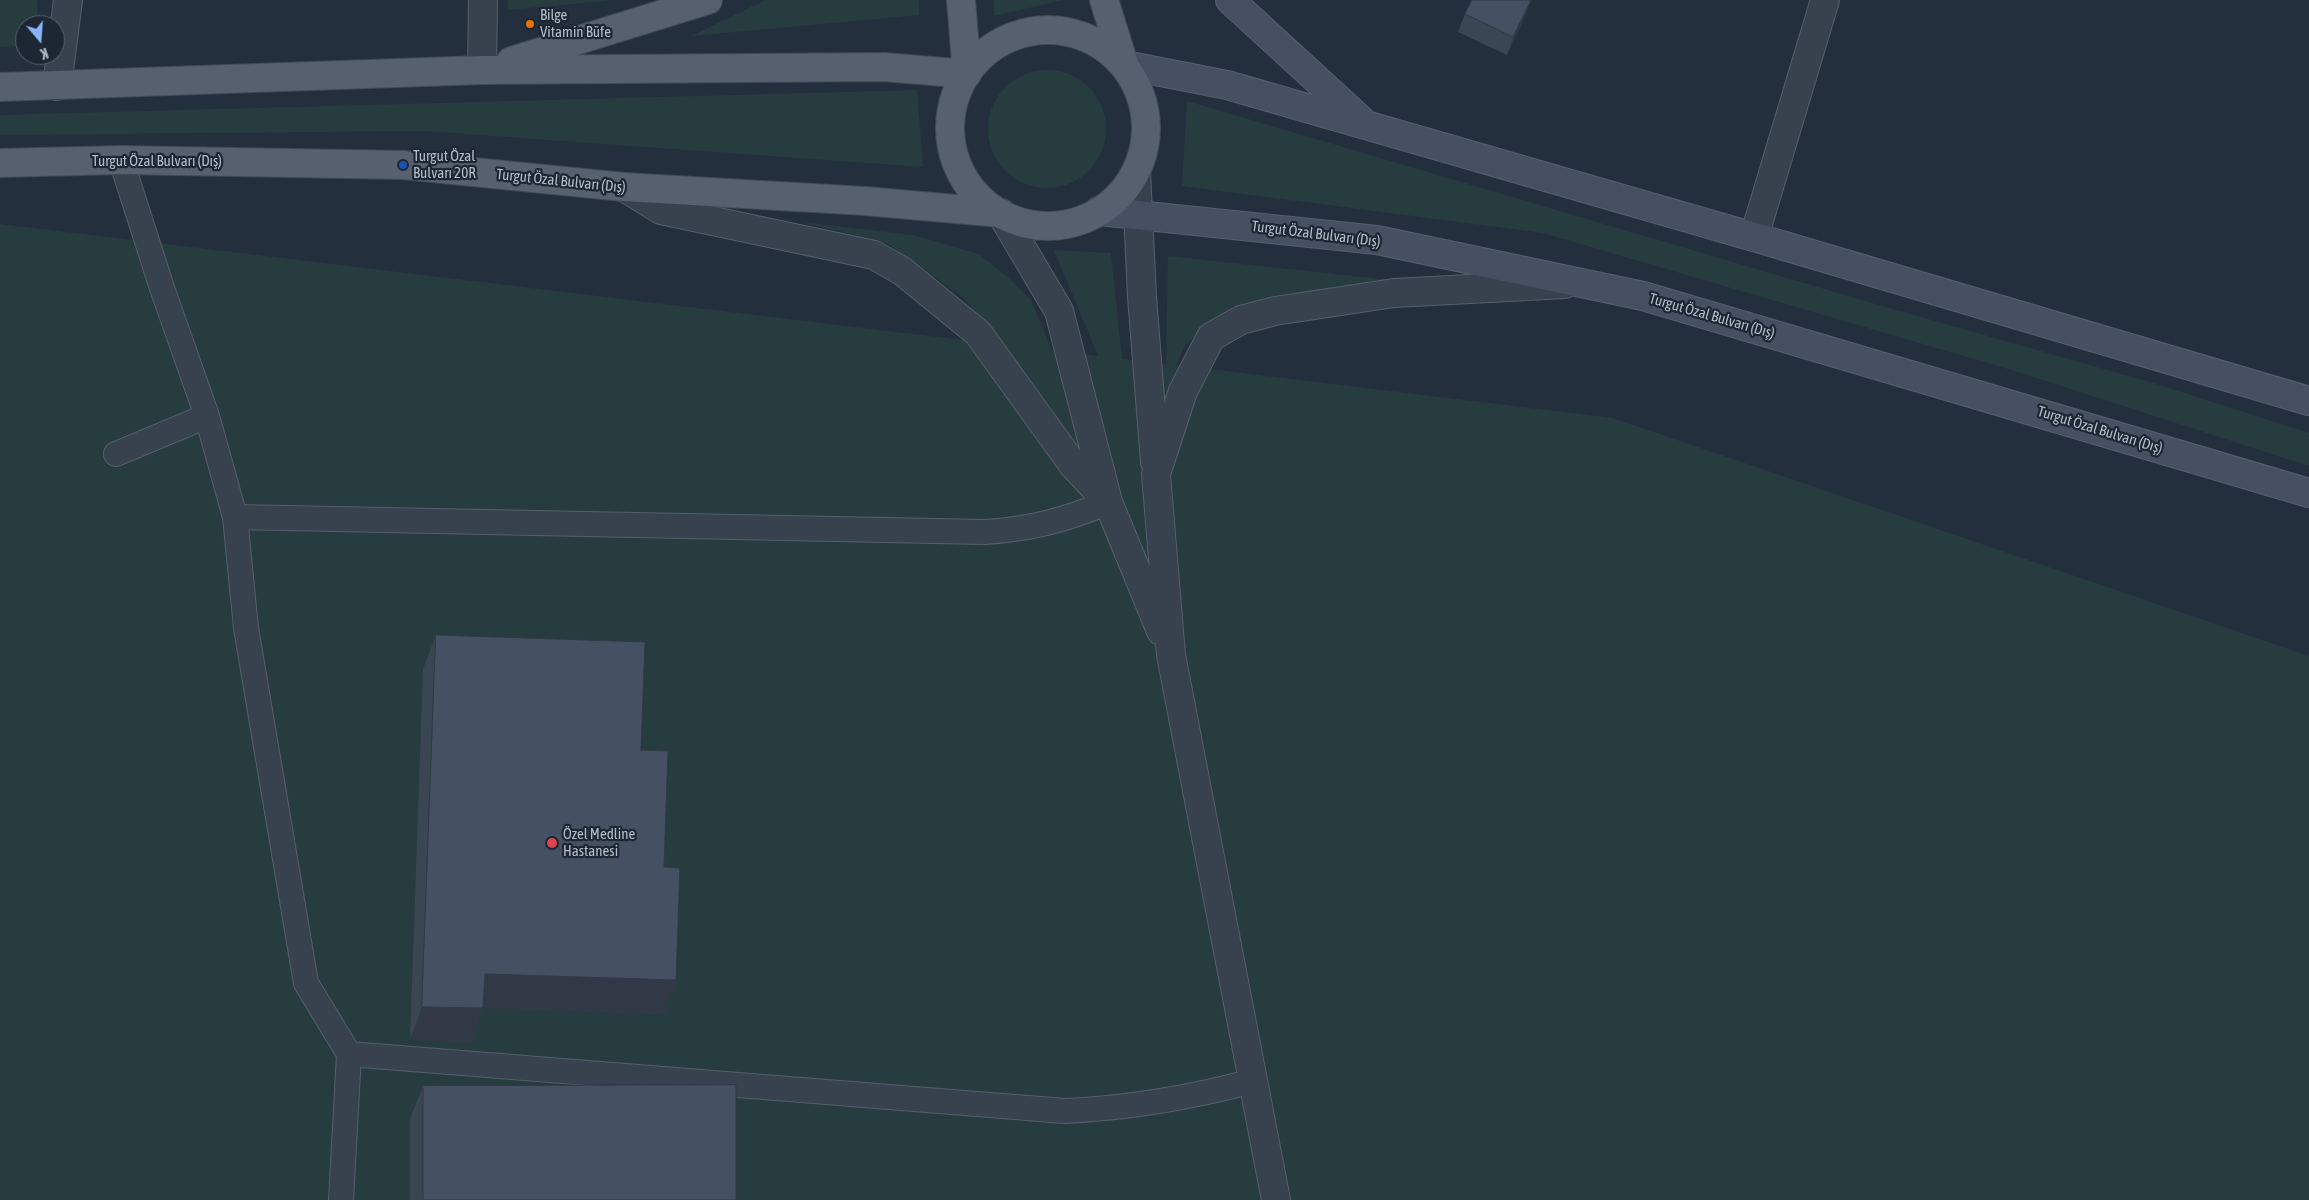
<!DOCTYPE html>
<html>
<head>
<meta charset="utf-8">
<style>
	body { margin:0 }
	#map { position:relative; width:2309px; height:1200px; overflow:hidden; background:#242f3e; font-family:"Asap Condensed",sans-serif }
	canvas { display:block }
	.north { position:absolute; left:15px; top:15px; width:50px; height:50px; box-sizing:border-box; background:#1d2633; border:1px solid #59626f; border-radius:50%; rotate:162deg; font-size:14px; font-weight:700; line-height:20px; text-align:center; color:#b4bcc9 }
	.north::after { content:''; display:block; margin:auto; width:18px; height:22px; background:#8ab4f8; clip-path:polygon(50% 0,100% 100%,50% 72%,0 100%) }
</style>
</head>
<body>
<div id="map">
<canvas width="2309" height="1200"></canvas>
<div class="north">K</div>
</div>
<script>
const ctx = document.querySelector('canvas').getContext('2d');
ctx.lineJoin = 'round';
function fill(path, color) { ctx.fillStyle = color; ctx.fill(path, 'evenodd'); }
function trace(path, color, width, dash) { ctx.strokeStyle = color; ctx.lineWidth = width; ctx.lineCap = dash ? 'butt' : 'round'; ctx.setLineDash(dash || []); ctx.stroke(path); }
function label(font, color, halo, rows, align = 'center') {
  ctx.font = font + ' "Asap Condensed",sans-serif'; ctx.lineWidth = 4.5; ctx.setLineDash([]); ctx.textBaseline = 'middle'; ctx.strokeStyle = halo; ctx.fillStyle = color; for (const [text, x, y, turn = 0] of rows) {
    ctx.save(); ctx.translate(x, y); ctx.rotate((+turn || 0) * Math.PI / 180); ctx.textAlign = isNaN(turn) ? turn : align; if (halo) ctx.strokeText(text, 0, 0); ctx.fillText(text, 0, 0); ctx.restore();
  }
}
fill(new Path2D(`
	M0,0H37L38,25H25V46L0,47Z
	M508,0H614L508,10Z
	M765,0H919V15L692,36Z
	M994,0H1063L994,16Z
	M988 129a59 59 0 1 1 118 0a59 59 0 1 1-118 0Z
	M917,90L923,167L424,131L0,135V115Z
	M1187,101L1865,301L2160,385L2309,433V466L2015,371L1543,233L1182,186Z
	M801,222L913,235L979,254L1009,278L1031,300L1052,350L1098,356L1054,250L1111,253L1122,359L1166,364L1168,256L1399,281L1266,297L1215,319L1186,344L1176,365L1613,418L2309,656V1200H0V224L1004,345L964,298L887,243Z`), '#263c3f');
const service = new Path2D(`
	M121,160L162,288L207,416L235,517L246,628L306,983L349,1054L341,1200
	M116,454L207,416
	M235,517L985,532C1031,529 1066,520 1108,502
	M349,1054L1065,1111C1131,1108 1189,1098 1253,1081`);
const minor = new Path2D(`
	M482,70L483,0
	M57,86L68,0
	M1754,237L1825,0`);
const tertiary = new Path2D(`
	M1136,171L1142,297L1155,462
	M624,187L661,210L874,255L902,271L978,333L1074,466L1108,502
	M1001,213L1059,311L1108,502L1161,631
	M1276,1200L1171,655L1156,474L1183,391L1211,337L1241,320L1275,311L1394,293L1565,284`);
const secondary = new Path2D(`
	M1230,0L1362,121
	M1125,65L1227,85L1754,237L2309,401
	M1099,211L1377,240L1643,296L2309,493`);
const primary = new Path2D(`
	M961,0L967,74
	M1104,0L1124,64
	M950 128a98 98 0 1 1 196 0a98 98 0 1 1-196 0Z
	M511,61L708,0
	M0,87L482,70L884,67L967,74
	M0,163L121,160L403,165L624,187L865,201L1001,213`);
trace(service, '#565f6c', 26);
trace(minor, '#565f6c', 30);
trace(tertiary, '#565f6c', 30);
trace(secondary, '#565f6c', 30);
trace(primary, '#414a57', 30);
trace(service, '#38414e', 24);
trace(minor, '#38414e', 28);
trace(tertiary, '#38414e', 28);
trace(secondary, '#465061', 28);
trace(primary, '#56606e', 28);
fill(new Path2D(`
	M1531,0L1525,16L1507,55L1458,32L1465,14Z
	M436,635L664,867L676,980L664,1014L483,1008L471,1042L410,1040L423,669Z
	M423,1086L736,1200H410V1119Z`), '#3b4654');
fill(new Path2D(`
	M1531,0L1525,16L1507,55L1513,37Z
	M485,974L676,980L664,1014L472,1008Z
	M422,1007L483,1008L471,1042L410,1040Z`), '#303945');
const building = new Path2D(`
	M1472,0H1531L1513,37L1465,14Z
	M436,635L645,642L641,750L668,751L664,867L680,868L676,980L485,974L483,1008L422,1007Z
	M736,1085V1200H423V1086Z`);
fill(building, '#455162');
trace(building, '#303945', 1);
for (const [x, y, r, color] of [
	[530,24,5,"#e8710a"],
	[403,165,5,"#1a4fb4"],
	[552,843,6,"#e0444e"]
]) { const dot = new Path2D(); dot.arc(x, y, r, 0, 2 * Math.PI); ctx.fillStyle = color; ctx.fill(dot); trace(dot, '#1d2633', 2); }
label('15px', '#b4bcc9', '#1d2633', [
	["Bilge",540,15],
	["Vitamin Büfe",540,32],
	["Turgut Özal",413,156],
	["Bulvarı 20R",413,173],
	["Özel Medline",563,834],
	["Hastanesi",563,851]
], 'left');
label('15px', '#b4bcc9', '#1d2633', [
	["Turgut Özal Bulvarı (Dış)",157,161],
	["Turgut Özal Bulvarı (Dış)",561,181,6],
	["Turgut Özal Bulvarı (Dış)",1316,234,7],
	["Turgut Özal Bulvarı (Dış)",1712,316,16],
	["Turgut Özal Bulvarı (Dış)",2100,430,17]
]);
</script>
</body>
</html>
